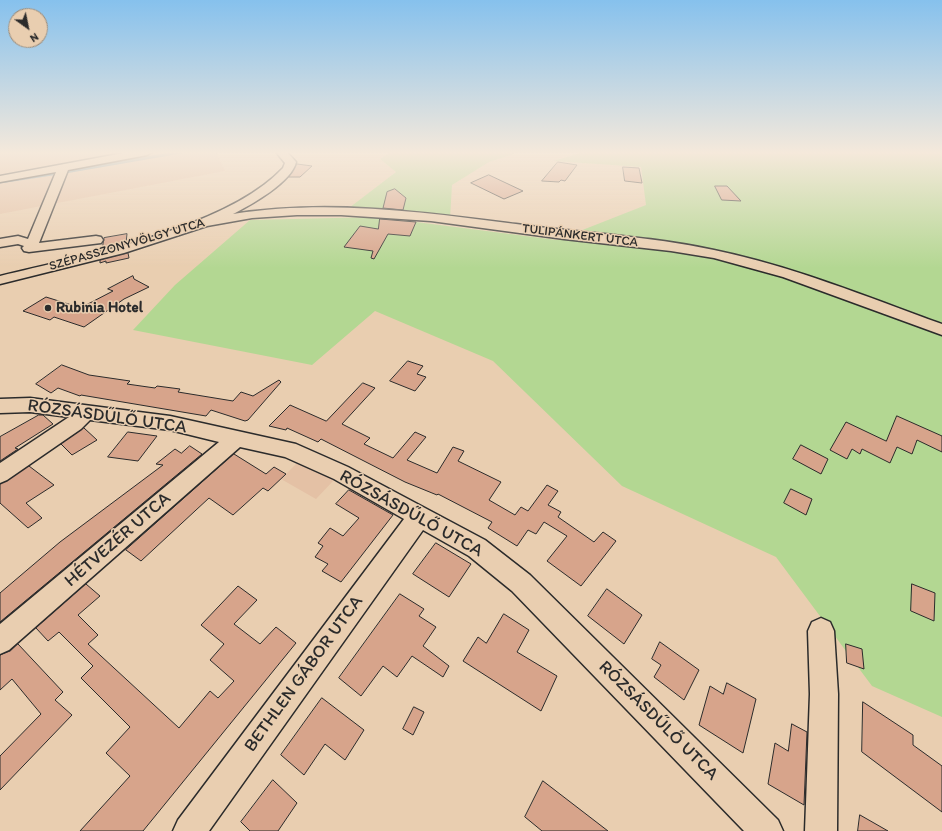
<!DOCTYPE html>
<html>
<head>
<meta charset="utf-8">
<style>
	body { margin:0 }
	#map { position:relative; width:942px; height:831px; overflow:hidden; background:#e9ceb0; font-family:Itim,sans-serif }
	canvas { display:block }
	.north { position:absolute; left:8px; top:8px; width:40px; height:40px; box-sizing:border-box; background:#e9ceb0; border:1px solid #9d8d7b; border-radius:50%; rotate:147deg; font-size:11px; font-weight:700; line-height:16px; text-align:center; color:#2b2b2b }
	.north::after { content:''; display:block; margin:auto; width:14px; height:18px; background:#2b2b2b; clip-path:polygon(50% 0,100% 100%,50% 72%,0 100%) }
</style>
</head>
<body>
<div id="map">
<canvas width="942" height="831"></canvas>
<div class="north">N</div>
</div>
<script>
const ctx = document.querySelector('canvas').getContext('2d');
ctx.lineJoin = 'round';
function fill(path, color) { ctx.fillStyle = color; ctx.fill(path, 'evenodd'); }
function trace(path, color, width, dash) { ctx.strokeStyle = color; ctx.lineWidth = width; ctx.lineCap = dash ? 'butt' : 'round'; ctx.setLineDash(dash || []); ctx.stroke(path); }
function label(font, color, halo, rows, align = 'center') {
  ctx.font = font + ' Itim,sans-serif'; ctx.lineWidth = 3; ctx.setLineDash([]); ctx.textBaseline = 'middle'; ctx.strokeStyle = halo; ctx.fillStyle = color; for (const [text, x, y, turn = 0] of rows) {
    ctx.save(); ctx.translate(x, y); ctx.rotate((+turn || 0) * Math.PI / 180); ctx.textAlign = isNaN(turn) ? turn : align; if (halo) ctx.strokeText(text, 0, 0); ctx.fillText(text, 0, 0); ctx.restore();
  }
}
fill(new Path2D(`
	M0,152H216L225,171L0,214Z
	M299,461L334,480L316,499L281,479Z`), '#e4c1a5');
fill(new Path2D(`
	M391,152H515L511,155L489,162L452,185L450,219L345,211L396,172L380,159Z
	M583,152H942V717L872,686L776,557L622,486L493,361L375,311L312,365L133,330L175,285L250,220L377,217L557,240L646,205L641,167L553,161Z`), '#b3d792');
trace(new Path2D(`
	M65,172L181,152
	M0,182L52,174`), '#6991a4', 3);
const building = new Path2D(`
	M558,162L577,165L565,181L561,180L559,182L542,181Z
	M297,164L312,166L300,177H289Z
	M623,167L639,168L642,183L625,181Z
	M489,175L523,191L504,199L471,183Z
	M715,186H727L741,201L722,200Z
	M395,189L406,198L403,210L383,208L387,192Z
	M380,219L416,222L410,236L388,234L374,259L371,258L373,251L344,247L360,226L378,229Z
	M127,234L126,243L102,250L104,238Z
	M128,253L129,258L106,263V261L100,263V260Z
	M133,276L134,279L149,287L124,299L84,327L54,317L50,320L23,311L46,297L78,307L82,304L86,305L113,291L108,289Z
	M408,361L423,366L417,374L426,377L415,391L390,381Z
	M62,365L89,375L130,381L127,384L155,388L157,386L180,389L178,392L233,401L241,392L253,396L279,380L281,382L248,420L245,421L211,410L206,416L81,395L80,396L58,388L51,393L36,384Z
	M363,383L375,388L342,424L370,438L364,444L393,458L415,432L426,437L407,460L437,473L453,447L464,451L458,461L501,482L489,500L515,515L521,507L528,511L547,485L558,491L548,505L561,512L558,517L594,542L603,532L616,541L581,586L547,561L567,536L544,522L536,534L528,530L517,546L488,528L492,522L438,494L437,495L405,482L321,439L318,442L287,428L286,430L269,426L290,405L326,421Z
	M39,415H43L53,424L15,448L18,449L0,461V437Z
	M897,416L942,436V452L917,440L912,454L897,447L890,463L862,449L860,454L852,449L847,459L830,450L846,422L886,441Z
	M84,428L97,440L72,455L61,444Z
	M128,432L157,436L138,461L108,457Z
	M801,445L828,459L821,474L793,459Z
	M190,446L202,454L0,622V593L60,542L163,465L156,464L175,449L181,453Z
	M234,454L266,474L274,467L286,474L268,491L263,488L233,515L209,498L141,561L126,550Z
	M29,466L54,485L26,503L42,518L28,528L0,503V484Z
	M791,489L812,499L806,515L784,503Z
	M349,490L393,515L341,582L322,571L328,564L315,557L323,546L318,543L330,528L343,536L359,518L336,504Z
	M436,543L471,564L449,597L413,574Z
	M86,584L100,596L78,615L98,635L88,644L179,728L210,691L218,698L234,681L210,660L224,644L201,625L238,586L257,600L234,624L260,644L276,627L296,643L143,831H80L130,776L106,753L130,727L81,678L93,666L59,632L48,641L36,628Z
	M912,584L935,593L934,621L911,611Z
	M607,589L642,615L624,644L588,616Z
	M400,594L424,609L419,616L436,627L423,646L449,666L443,677L412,656L397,677L383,666L361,696L339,678Z
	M504,614L529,630L517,652L557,676L541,711L463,661L478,637L486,643Z
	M660,642L699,670L684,700L654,677L661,665L652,659Z
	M18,644L63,692L55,700L72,715L0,790V756L41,714L12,679L0,690V655L10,651Z
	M846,644L862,649L864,669L847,663Z
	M727,683L756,699L743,753L699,725L710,686L723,694Z
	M322,698L364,730L345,760L325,744L304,775L281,755Z
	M863,702L913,735V745L942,766V812L862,752Z
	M414,707L424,712L413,735L403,729Z
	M792,724L807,732L804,805L768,784L775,743L788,751Z
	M273,780L297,803L278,831H250L241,822Z
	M543,781L608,831H542L525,817Z
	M860,815L888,831H858Z`);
fill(building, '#d7a48b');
trace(building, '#2b2b2b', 1);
const minor = new Path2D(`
	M129,152H152L147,155L68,170L39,243L96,236L101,237L103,240L101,243L29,252L24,251L22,248L24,246L18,244L0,247V239L18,236L28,239L56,172L0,182V176Z
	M276,152H287L296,162C292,182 251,205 233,214C327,199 422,212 516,224C581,233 649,236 714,250C792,266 867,297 942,324V335L783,277L714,258L671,251L564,239L431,221L341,215H297L252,218L207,226L124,253L0,284V276C81,256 226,229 283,168L285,163Z
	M30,398L170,416L296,444L348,467L485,540L530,575L778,820L783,831H744L512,591L469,556L423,530L209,831H173L178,820L404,519L334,479L285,457L240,447L9,650L0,654V624L219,442L170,430L90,420L81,429L7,480L0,483V463L69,417L30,412L0,413V399Z
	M821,618L830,622L834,631L838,694L837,831H805L810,694L808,631L812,622Z`);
trace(minor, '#2b2b2b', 3);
fill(minor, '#e9ceb0');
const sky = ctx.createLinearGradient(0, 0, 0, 268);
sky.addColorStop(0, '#86c1ed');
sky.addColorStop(0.57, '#f5e9db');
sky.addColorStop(1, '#f5e9db00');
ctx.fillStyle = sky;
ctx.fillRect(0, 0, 942, 268);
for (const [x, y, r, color] of [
	[48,308,4,"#2b2b2b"]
]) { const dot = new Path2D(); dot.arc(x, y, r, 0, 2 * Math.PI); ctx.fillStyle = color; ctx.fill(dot); trace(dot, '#e9ceb0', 1.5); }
label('13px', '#2b2b2b', '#e9ceb0', [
	["TULIPÁNKERT UTCA",580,236,7],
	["SZÉPASSZONYVÖLGY UTCA",127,245,-16]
]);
label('bold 15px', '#2b2b2b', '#e9ceb0', [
	["Rubinia Hotel",56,308]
], 'left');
label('18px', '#2b2b2b', '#e9ceb0', [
	["RÓZSÁSDŰLŐ UTCA",107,417,8],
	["RÓZSÁSDŰLŐ UTCA",411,514,29],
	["HÉTVEZÉR UTCA",118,540,-41],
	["BETHLEN GÁBOR UTCA",304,674,-54],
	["RÓZSÁSDŰLŐ UTCA",658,721,45]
]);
</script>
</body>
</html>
